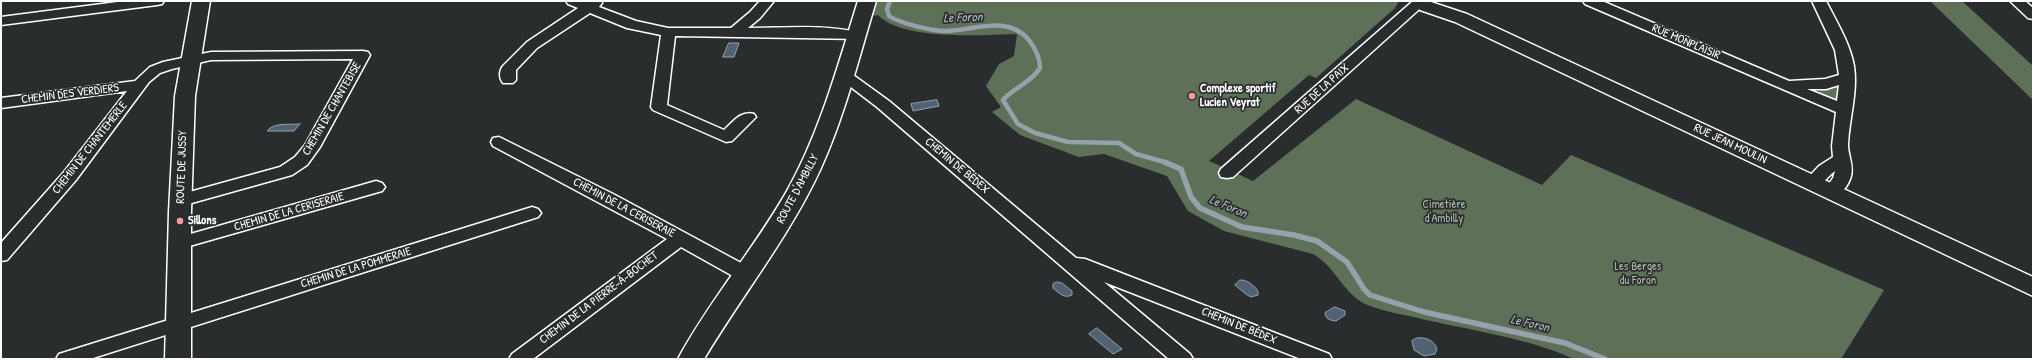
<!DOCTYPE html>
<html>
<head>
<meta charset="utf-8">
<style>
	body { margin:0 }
	#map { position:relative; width:2034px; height:360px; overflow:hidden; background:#2a2d2e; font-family:"Patrick Hand",sans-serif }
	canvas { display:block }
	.frame { position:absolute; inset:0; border:2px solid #fff; pointer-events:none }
</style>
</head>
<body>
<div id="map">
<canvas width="2034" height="360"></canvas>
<div class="frame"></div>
</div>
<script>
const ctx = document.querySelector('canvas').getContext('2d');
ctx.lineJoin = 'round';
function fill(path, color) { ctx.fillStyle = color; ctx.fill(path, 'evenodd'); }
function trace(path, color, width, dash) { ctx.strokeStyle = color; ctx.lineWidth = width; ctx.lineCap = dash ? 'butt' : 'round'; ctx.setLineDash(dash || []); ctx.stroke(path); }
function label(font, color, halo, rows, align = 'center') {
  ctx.font = font + ' "Patrick Hand",sans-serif'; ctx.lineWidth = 3.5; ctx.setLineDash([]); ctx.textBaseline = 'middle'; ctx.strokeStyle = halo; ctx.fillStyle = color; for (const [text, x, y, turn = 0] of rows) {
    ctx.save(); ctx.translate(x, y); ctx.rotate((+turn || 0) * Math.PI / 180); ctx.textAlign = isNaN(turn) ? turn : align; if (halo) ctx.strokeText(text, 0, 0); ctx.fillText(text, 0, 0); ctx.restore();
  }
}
fill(new Path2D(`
	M878,1H1399L1395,8L1316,78L1309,75L1209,161L1253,181L1356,99L1542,185L1571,155L1884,290L1841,359H1574C1529,338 1468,330 1418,318C1400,314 1382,311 1365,304C1343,293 1335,266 1313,254L1224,231L1188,211L1167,176L1104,154L1079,157L1020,135L992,112L1001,107L986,86L999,64L1014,56L1017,34C982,35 903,41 878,15L872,16L875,4Z
	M1930,1H1962L2033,66V100Z
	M1832,85L1840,89L1839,101L1836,102L1819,96L1818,87Z`), '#5f7059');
const water = new Path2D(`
	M729,43H739L734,57H723Z
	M937,100L939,106L913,111L911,104Z
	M300,124L294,131H267C274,122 289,125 300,124Z
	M1240,280C1246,279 1255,286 1258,291V295L1251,297C1246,295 1240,289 1235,285Z
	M1057,282L1062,283L1072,291V295C1064,299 1059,293 1053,288V284Z
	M1335,307L1345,311V315L1336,321C1330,320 1326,320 1325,313Z
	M1097,328L1122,349L1113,354L1089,334Z
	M1417,338C1426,337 1434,340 1437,349L1435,354L1424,356L1414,350L1412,341Z`);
fill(water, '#506273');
trace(water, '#96a1ab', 1);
trace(new Path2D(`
	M890,1L887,9L889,16C899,23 932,31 945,31C973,31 1007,14 1029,40C1035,48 1040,57 1040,68C1031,83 1014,87 1003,100L1018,124L1035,133L1068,142L1119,143L1136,154L1168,163`), '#96a1ab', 4.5);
trace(new Path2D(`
	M1164,162L1181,169L1191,197L1200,208L1242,227L1294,235L1317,241L1347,262L1364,289L1370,295L1424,312L1565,343L1605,359`), '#96a1ab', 5.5);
const street = new Path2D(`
	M125,1H164L162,4L157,5L1,25V17Z
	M566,1H601L602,3L599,7L636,21L668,28H731L750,12L760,1H774L760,18L748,28C785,28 825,24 861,33L863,36L861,39L675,36L667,105L724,130C733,122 741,110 754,114L756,117L732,141L726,142L653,110L651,107L661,35L627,28L590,13L537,48L516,70V80L513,83H503C499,78 499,71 503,66L527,42L578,8L568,4Z
	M1413,1H1423L1425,4L1233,177L1227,178L1221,177L1219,173L1221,169Z
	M1583,1H1602L1789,81L1825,79L1839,75L1835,50L1812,1H1826C1836,21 1850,43 1854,66C1858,92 1849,119 1848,145C1848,155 1854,166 1851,176C1848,187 1839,199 1826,196L1823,192L1833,178L1835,171C1825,178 1820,191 1806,187L1803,183L1819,166L1833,157L1832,146L1836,112L1585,4ZM1839,85L1837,101L1807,89H1826Z
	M2010,1H2025L2033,8V19L2028,18Z
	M363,51L368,52L370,55L320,147L307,165L292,175L181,206L175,204L172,200L175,196L280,167L295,157L305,145L353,59L211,60L172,69L160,73L149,82L76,180L7,260L1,261V243L64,172L127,91L1,108V98L135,81L150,67L163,62L211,52Z
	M844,70L849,72L889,101L1076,258L1085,259L1329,354L1332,359H1301L1104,282L1190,354L1193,359H1169L877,107L839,78L836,75L839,72Z
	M499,137L615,195L754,270L756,275L754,280L747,282L740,280L681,247L533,359H509L512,354L667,239L493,146L491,142L493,138Z
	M376,181L382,183L385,187L382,191L179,249L173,247L170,243L173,239Z
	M532,207L538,209L541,213L538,217L90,359H56L59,354Z`);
const secondary = new Path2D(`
	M192,1H210L195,96L191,212V359H165L169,212L175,96Z
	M858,1H876C859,57 845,115 821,168C790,236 742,295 704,359H678C710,300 754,249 787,191C820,132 838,65 858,1Z
	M1428,1L1467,14L2033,277V296L1455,22L1420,10L1417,6L1420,2Z`);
trace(street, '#fff', 3);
trace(secondary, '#fff', 3);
fill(street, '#2a2d2e');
fill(secondary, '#2a2d2e');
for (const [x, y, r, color] of [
	[1192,96,4,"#ff9aa2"],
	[180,221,4,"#ff9aa2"]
]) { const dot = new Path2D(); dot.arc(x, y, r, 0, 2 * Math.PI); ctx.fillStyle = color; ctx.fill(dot); trace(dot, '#2a2d2e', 1.5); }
label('12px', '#fff', '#2a2d2e', [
	["RUE MONPLAISIR",1686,42,23],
	["RUE DE LA PAIX",1322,89,-42],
	["CHEMIN DES VERDIERS",70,94,-7],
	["CHEMIN DE CHANTEBISE",332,109,-60],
	["RUE JEAN MOULIN",1730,144,25],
	["CHEMIN DE CHANTEMERLE",90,148,-52],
	["CHEMIN DE BÉDEX",957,166,40],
	["ROUTE DE JUSSY",182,167,-88],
	["ROUTE D'AMBILLY",798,189,-62],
	["CHEMIN DE LA CERISERAIE",624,208,28],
	["CHEMIN DE LA CERISERAIE",289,212,-16],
	["CHEMIN DE LA POMMERAIE",356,268,-17],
	["CHEMIN DE LA PIERRE-À-BOCHET",599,298,-37],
	["CHEMIN DE BÉDEX",1239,326,22]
]);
label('bold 12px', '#fff', '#2a2d2e', [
	["Complexe sportif",1200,89],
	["Lucien Veyrat",1200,103],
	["Sillons",188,221]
], 'left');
label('12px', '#afb8ac', '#2a2d2e', [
	["Cimetière",1444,205],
	["d'Ambilly",1444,219],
	["Les Berges",1638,267],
	["du Foron",1638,281]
]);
label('italic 13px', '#b0b8c0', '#2a2d2e', [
	["Le Foron",963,18,-2],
	["Le Foron",1228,207,23],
	["Le Foron",1530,324,13]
]);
</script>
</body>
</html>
